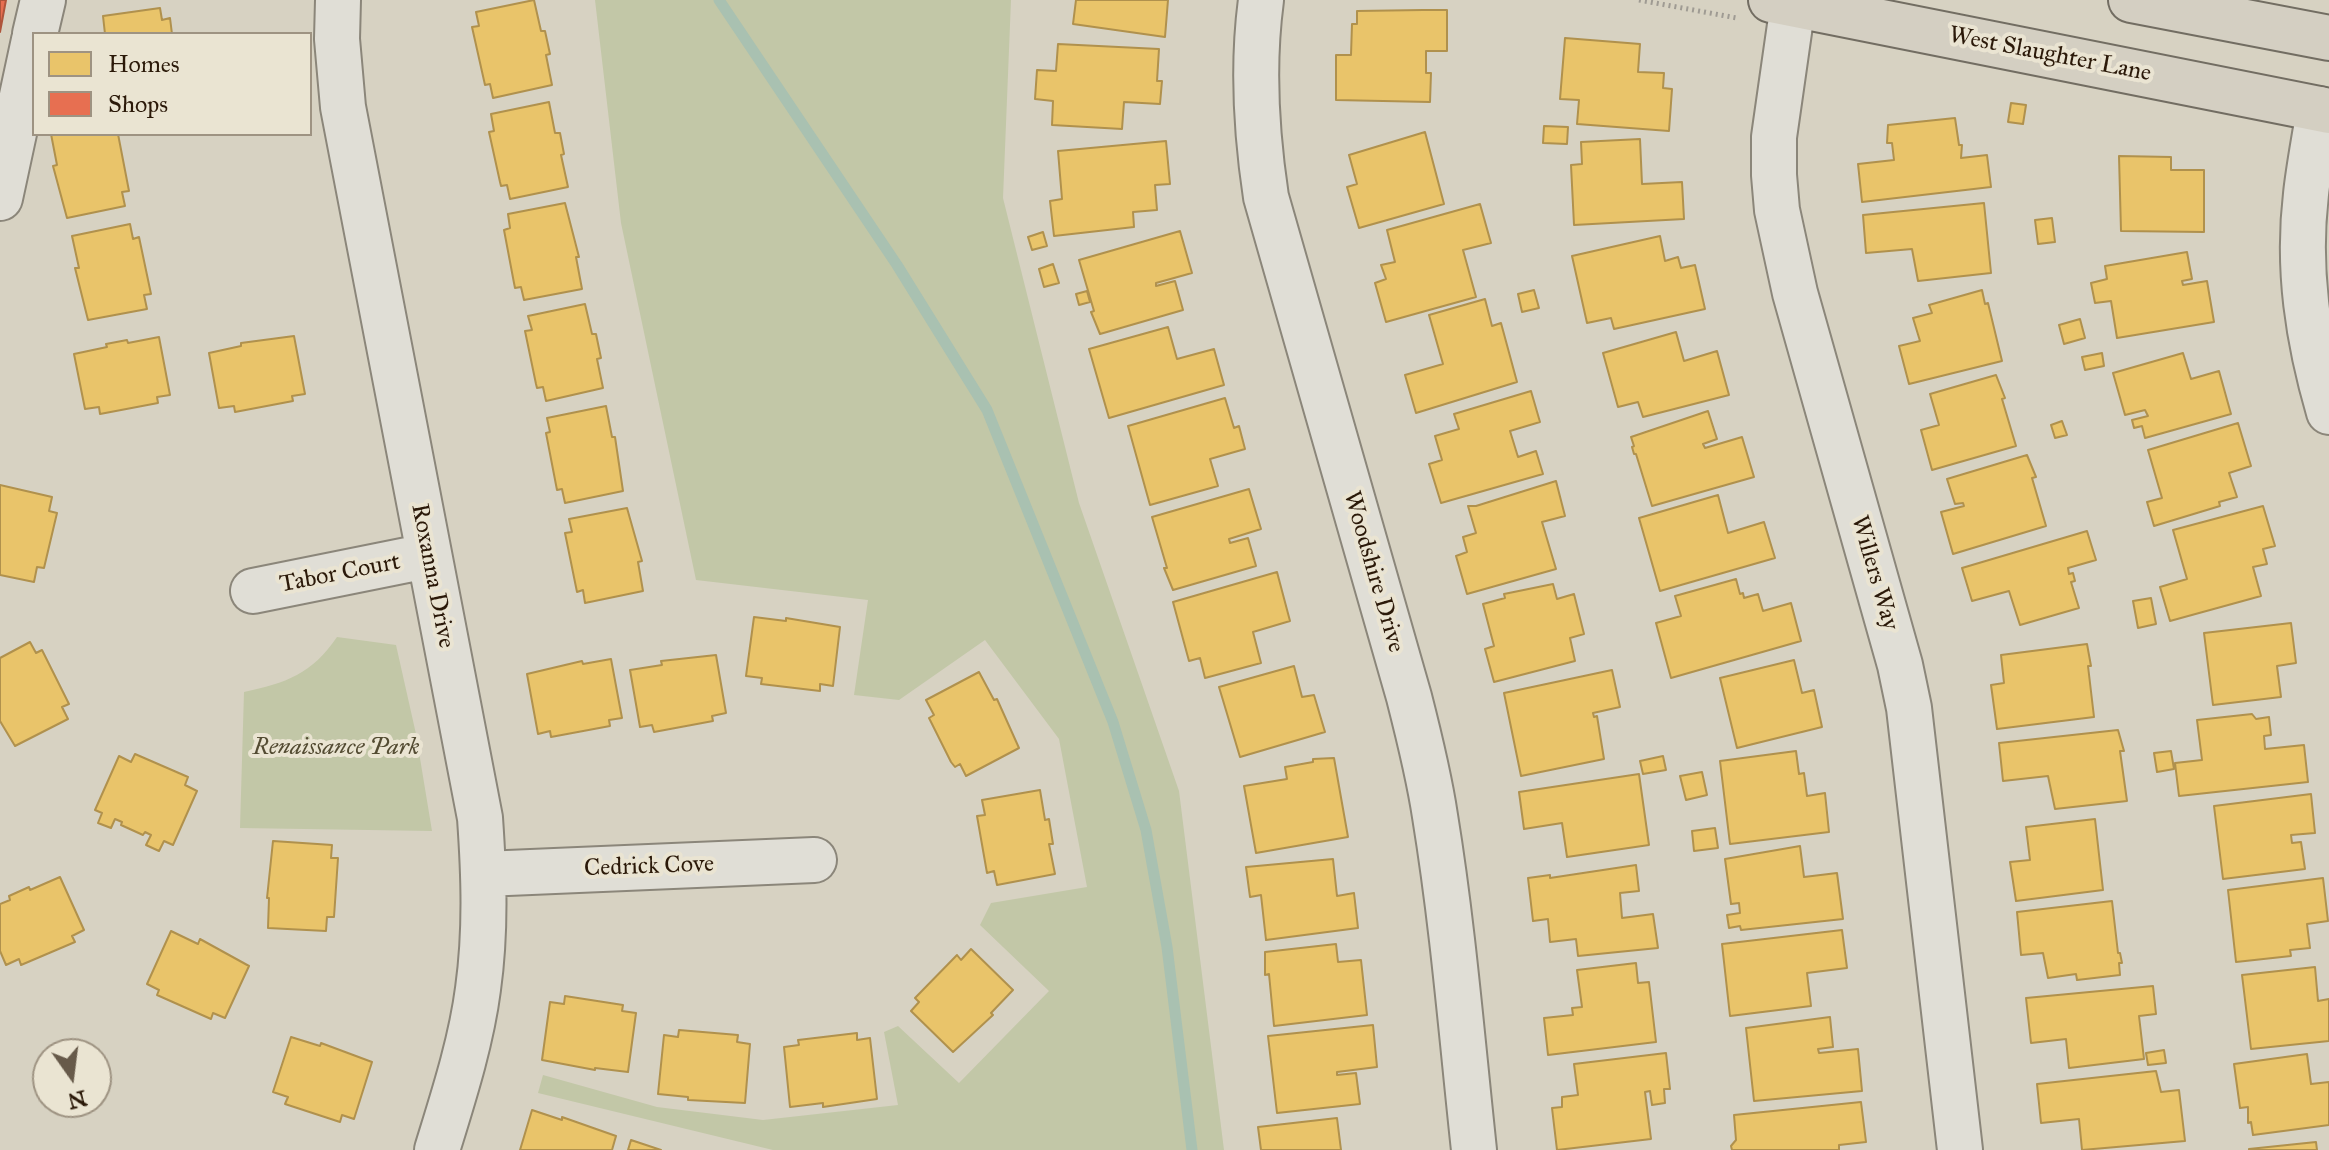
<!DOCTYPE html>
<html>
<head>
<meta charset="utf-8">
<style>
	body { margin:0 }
	#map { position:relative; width:2329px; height:1150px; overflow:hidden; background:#d7d2c2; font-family:"IM FELL Great Primer",serif }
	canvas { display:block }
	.legend { position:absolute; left:32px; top:32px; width:280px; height:104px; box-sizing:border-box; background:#eae4d2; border:2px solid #9e9382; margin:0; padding:10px 14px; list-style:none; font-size:24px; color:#2b1909 }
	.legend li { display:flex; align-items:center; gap:16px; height:40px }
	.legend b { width:40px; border:2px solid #9e9382 }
	.north { position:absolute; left:32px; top:1038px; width:80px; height:80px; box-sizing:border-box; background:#eae4d2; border:2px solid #9e9382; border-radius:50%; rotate:166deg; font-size:22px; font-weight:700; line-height:32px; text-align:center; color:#2b1909 }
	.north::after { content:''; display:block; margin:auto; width:28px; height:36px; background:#675a4a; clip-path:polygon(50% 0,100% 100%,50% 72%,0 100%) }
</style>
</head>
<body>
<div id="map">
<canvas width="2329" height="1150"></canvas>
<ul class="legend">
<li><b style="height:22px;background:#e9c46a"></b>Homes</li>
<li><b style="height:22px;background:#e76f51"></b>Shops</li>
</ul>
<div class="north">N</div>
</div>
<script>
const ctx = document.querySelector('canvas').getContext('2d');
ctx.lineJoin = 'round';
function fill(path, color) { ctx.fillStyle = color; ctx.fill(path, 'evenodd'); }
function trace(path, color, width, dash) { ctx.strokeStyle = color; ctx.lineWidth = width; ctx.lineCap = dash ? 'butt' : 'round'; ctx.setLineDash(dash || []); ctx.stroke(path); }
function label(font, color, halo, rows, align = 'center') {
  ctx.font = font + ' "IM FELL Great Primer",serif'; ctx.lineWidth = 8; ctx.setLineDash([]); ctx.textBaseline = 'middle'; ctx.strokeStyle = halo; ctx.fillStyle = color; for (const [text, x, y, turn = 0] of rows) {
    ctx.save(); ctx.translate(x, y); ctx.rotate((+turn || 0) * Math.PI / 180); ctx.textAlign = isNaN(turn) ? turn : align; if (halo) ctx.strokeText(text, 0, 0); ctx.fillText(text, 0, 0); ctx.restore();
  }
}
fill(new Path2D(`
	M595,0H1011L1003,198L1079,503L1179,791L1224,1150H773L538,1093L543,1075L657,1107L763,1120L898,1105L884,1032L898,1026L959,1083L1049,991L980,925L991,903L1087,887L1059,739L985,640L899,700L854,695L868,600L696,580L621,223Z
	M337,637L396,645L416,734L432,831L240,828L244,692C286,683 312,674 337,637Z`), '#c2c7a7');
const homes = new Path2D(`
	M534,0L541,31H545L550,54L546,55L552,85L493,98L490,84L485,85L472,27L479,26L476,12Z
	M1076,0H1168L1165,37L1073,24Z
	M160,8L162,20L170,18L172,34H105L103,16Z
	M1423,10H1447V51H1426V73H1431L1430,102L1336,100V55H1351L1352,24H1357V11Z
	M1565,38L1640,44L1638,72L1664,73L1663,88L1672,89L1669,131L1577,124L1579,100L1560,99Z
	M1058,44L1159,49L1157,81H1162L1160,104L1124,102L1122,129L1052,125L1053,101L1035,99L1037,70L1056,71Z
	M549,102L555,133H560L564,154L561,155L568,187L510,199L507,185L501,186L500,182L489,132L494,131L491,114Z
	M2011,103L2026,105L2023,124L2008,122Z
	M1955,118L1959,145H1962L1961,158L1987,155L1991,187L1862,202L1858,164L1894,160L1892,143H1887L1888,125Z
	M1544,126L1568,127L1567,144L1543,143Z
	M1425,132L1444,204L1359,228L1347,187L1357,184L1349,155Z
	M51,134H118L129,191L122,192L125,206L67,218L53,166L57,165Z
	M1640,139L1642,184L1682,182L1684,219L1574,225L1571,165L1582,164L1581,142Z
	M1166,141L1170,184L1155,185L1157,210L1133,212L1134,227L1054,236L1050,201L1062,199L1058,151Z
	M2119,156L2171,157V170H2204V232L2121,231Z
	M565,203L579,257H576L582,289L524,300L521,287L515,288L514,283L504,230L510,228L508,214Z
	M1984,203L1991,273L1918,281L1912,249L1866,253L1863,215Z
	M1480,204L1491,243L1463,250L1476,297L1386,322L1375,283L1386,279L1381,265L1395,262L1387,230Z
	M2052,218L2055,242L2038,244L2035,220Z
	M130,224L133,239L139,237L151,294L144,295L147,309L88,320L75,268H79L72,236Z
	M1180,231L1192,273L1156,283V286L1175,281L1183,310L1100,334L1091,312L1094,311L1079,260Z
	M1043,232L1047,246L1032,250L1028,237Z
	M1660,236L1665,261L1678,257L1681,268L1695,265L1705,309L1614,329L1611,318L1587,323L1572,256Z
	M2187,252L2192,279L2182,281L2183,285L2207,281L2214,322L2117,338L2111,301L2095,303L2091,283L2107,279L2105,266Z
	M1053,264L1059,283L1044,287L1039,269Z
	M1534,290L1539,308L1522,312L1518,294Z
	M1982,290L1985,304L1988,303L2002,361L1909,384L1899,346L1920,341L1913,318L1932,313L1929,305Z
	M1087,291L1090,302L1079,305L1076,294Z
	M1485,299L1492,326L1501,323L1517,382L1416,413L1405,375L1443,364L1429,315Z
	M585,304L592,334H596L601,358L597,359L603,388L546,401L543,387L537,388L536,384L525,331L532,330L528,316Z
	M2080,319L2085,338L2064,344L2059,325Z
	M1168,327L1177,359L1214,349L1224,385L1109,418L1089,349Z
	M1676,332L1684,361L1717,351L1729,395L1643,417L1638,402L1618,407L1603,353Z
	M294,336L305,394L292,396L293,401L235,412L234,406L219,408L209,353L241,346V343Z
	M159,337L170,395L157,397L158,403L100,414L99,407L85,409L74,354L107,347L106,344L127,340L128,343Z
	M2102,353L2104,366L2085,370L2082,357Z
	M2183,353L2191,379L2219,371L2231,414L2145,438L2142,426L2134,428L2132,420L2148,416L2145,410L2125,415L2113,373Z
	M1996,375L2005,398L2002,399L2016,446L1932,470L1921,430L1939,425L1930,394Z
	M1531,391L1540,422L1510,431L1518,457L1536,451L1543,474L1441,503L1429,464L1442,460L1435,436L1459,429L1454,414Z
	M1225,398L1234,428L1239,426L1245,449L1210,459L1218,486L1150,505L1128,426Z
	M606,406L612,437H615L623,491L565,503L562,489L557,490L546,433L550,432L547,418Z
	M1708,411L1717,439L1703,444L1705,448L1742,437L1754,477L1652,506L1636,454H1634L1632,447L1634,446L1631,437Z
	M2062,421L2067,435L2055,438L2051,425Z
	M2238,423L2251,466L2229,473L2237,497L2219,502L2220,506L2154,526L2147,502L2162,498L2148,450Z
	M2027,455L2036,477L2032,478L2046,526L1953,554L1941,512L1964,506L1963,503L1955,504L1947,479Z
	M1556,481L1565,516L1542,522L1556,569L1467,594L1456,556L1467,552L1463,537L1476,533L1468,506H1476Z
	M0,485L52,497L49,511L57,513L44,568L37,567L34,582L0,575Z
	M1249,489L1261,529L1229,539L1230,543L1248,538L1256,566L1173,590L1164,568H1167L1152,517Z
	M1718,495L1728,533L1764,522L1775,558L1660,591L1639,518Z
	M2263,506L2275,546L2263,549L2267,564L2253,567L2261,596L2170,621L2160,587L2187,579L2173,530Z
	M627,508L642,561L638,562L643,591L585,603L583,590L577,592L565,533L572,532L569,519Z
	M2087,531L2096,560L2068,568L2069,574L2073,573L2075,581L2071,582L2079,608L2020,625L2009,591L1972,601L1962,568Z
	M1277,572L1290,621L1253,632L1261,663L1205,678L1200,658L1189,661L1173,602Z
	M1736,579L1740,594L1743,593L1744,598L1758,594L1763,611L1791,603L1801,641L1671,678L1656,623L1681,616L1675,596Z
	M1553,584L1557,599L1574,594L1584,634L1570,638L1575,661L1494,682L1485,649L1494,646L1483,604L1505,598L1504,594Z
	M2151,598L2156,624L2138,628L2133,601Z
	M754,617L786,621V618L840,627L833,686L820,684V691L761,684L762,678L746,676Z
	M2291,623L2296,663L2277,666L2281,697L2213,705L2204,633Z
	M30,642L36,653L42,650L69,704L62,707L68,719L15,746L0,721V658Z
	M2087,644L2091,666H2088L2094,717L1997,729L1991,685L2004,683L2001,655Z
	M716,655L726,713L712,716L713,721L654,732L652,725L640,727L630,670L662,665L661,661Z
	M611,659L622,718L609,720L610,726L551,737L550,731L538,734L527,674L582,661L583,664Z
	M1794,660L1802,693L1814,690L1822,727L1737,748L1720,678Z
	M1294,666L1302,697L1314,695L1325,732L1240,757L1219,687Z
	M1612,670L1620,707L1593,713L1594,717L1597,716L1604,759L1521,776L1504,693Z
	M979,672L994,700L997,699L1019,748L966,776L960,764L955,767L951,762L929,718L934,715L926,700Z
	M2252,714L2256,719L2269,717L2271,735L2264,736L2265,749L2304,745L2308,782L2179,796L2175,763L2202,760L2197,720Z
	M2118,730L2124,751H2120L2127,801L2055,809L2048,776L2003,781L1999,743Z
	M1796,751L1799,774L1804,773L1807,796L1825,793L1829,832L1730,844L1720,761Z
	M2171,751L2174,769L2157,772L2154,753Z
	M135,754L188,777L185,785L197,791L173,845L164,841L159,851L146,845L151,835L145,832L143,835L121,825L122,822L115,819L111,828L98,823L102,813L95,810L119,756L131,762Z
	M1663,756L1666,770L1643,774L1640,761Z
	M1334,758L1348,837L1256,853L1244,786L1287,779L1285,767L1313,762V759Z
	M1702,772L1707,795L1686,800L1680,776Z
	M1639,774L1649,845L1567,857L1562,823L1524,829L1519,792Z
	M1040,790L1045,820L1049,819L1053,844H1049L1055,874L997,885L994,871L987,873L977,816L985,815L982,800Z
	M2311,794L2315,833L2291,835L2292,843L2301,842L2305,869L2223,879L2214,806Z
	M2095,819L2103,890L2016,901L2010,862L2030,860L2026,827Z
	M1715,828L1718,848L1694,851L1692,831Z
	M273,841L332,845L331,858H338L334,917H327L326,931L268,928L269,898H267Z
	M1800,846L1804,877L1837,873L1843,919L1741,930L1740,926L1729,928L1727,915L1740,913L1739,903L1731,904L1725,859Z
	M1333,859L1337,896L1354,893L1358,928L1266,940L1261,895L1250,897L1246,867Z
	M1636,865L1639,891L1620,893L1622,918L1653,914L1658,948L1578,956L1576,939L1550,942L1548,919L1533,921L1528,878L1550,875V878Z
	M60,877L84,930L72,936L75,942L21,965L19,959L6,965L0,951V904L10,900L9,896L29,887L30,890Z
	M2323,878L2328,921L2307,924L2310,948L2290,950L2291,956L2236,962L2228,890Z
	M2112,901L2118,953H2120L2122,963H2119L2120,975L2077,980L2076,974L2048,978L2043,953L2021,955L2017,912Z
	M1842,930L1847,968L1807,973L1811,1006L1730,1016L1722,944Z
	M171,931L198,944L200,939L249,966L225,1018L213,1013L211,1019L157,995L159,990L147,984Z
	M1336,944L1338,962L1361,960L1367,1015L1274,1026L1269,974L1265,975V952Z
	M971,949L1013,990L991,1013L993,1015L953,1052L911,1011L919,1002L915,998L957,955L961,960Z
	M1636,963L1638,983L1649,982L1656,1042L1548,1055L1544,1018L1573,1015L1572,1008L1582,1007L1577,970Z
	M2315,967L2318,1001L2329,999V1041L2251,1049L2242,975Z
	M2153,986L2156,1014L2139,1016L2144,1059L2069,1068L2066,1039L2031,1043L2026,998Z
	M565,996L623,1005L622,1011L636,1013L628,1072L595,1068V1070L542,1060L550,1002L564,1004Z
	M1830,1017L1833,1047L1818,1049L1819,1053L1858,1049L1862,1091L1754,1101L1746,1028Z
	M1373,1025L1377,1067L1337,1072V1075L1356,1073L1360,1104L1277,1113L1268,1036Z
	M679,1030L738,1035L737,1042L750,1044L745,1103L688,1100V1097L658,1094L664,1035L678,1037Z
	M857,1033V1040L870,1038L877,1099L823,1107V1103L790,1107L784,1047L799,1045L798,1040Z
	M291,1037L320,1046L321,1043L372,1062L354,1119L342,1115L340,1122L285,1104L288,1097L273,1092Z
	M2164,1050L2166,1063L2148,1065L2146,1053Z
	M1666,1053L1670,1089H1664L1665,1103L1652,1105L1650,1091L1645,1092L1651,1139L1557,1150L1552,1108L1562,1107V1097L1578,1095L1574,1064Z
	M2307,1054L2311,1084L2329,1082V1125L2253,1135L2251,1122L2248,1123V1107L2240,1108L2234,1064Z
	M2156,1071L2161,1092L2179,1090L2185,1141L2082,1150L2079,1119L2041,1123L2037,1084Z
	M1861,1102L1866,1142L1839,1145V1150H1732L1731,1146L1736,1140L1734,1115Z
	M532,1110L562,1120V1117L616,1136L612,1150H520Z
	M1337,1118L1341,1150H1261L1258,1127Z
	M631,1140L661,1150H628Z
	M2316,1142L2317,1150H2249V1149Z`);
fill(homes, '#e9c46a');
trace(homes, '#b0914d', 2);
const shops = new Path2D(`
	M0,0H6L0,32Z`);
fill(shops, '#e76f51');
trace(shops, '#af553b', 2);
trace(new Path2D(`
	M719,0L897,265L987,410L1113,722L1146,830L1167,947L1192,1150`), '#a9c1b1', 11);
const minor = new Path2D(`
	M338,0L337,39L343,107L480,818C484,875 486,932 478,989C471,1043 453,1098 437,1150
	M1261,0C1252,67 1256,131 1266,197L1409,697C1419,736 1429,776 1435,816C1453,926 1462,1039 1474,1150
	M1793,4L1774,137V175L1777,210L1795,293L1900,665L1909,708L1960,1150
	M35,34L43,0
	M2319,109C2315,137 2309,166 2306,194C2297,269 2308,340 2329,412
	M0,198L34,40
	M253,591L427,556
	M484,874L814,860`);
const major = new Path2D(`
	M1771,0L2329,111
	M2131,0L2329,38`);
trace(minor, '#8b867a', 48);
trace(major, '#726d62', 48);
trace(new Path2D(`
	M1639,0L1737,18`), '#9f9b93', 5, [2, 4]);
trace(minor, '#e0ded6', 44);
trace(major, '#d4cfc2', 44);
label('24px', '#2b1909', '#eae4d2', [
	["West Slaughter Lane",2050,55,11],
	["Woodshire Drive",1373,572,74],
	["Willers Way",1874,573,74],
	["Tabor Court",340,574,-11],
	["Roxanna Drive",432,576,79],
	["Cedrick Cove",649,867,-2]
]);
label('italic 24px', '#534b32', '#eae4d2', [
	["Renaissance Park",336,748]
]);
</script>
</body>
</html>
